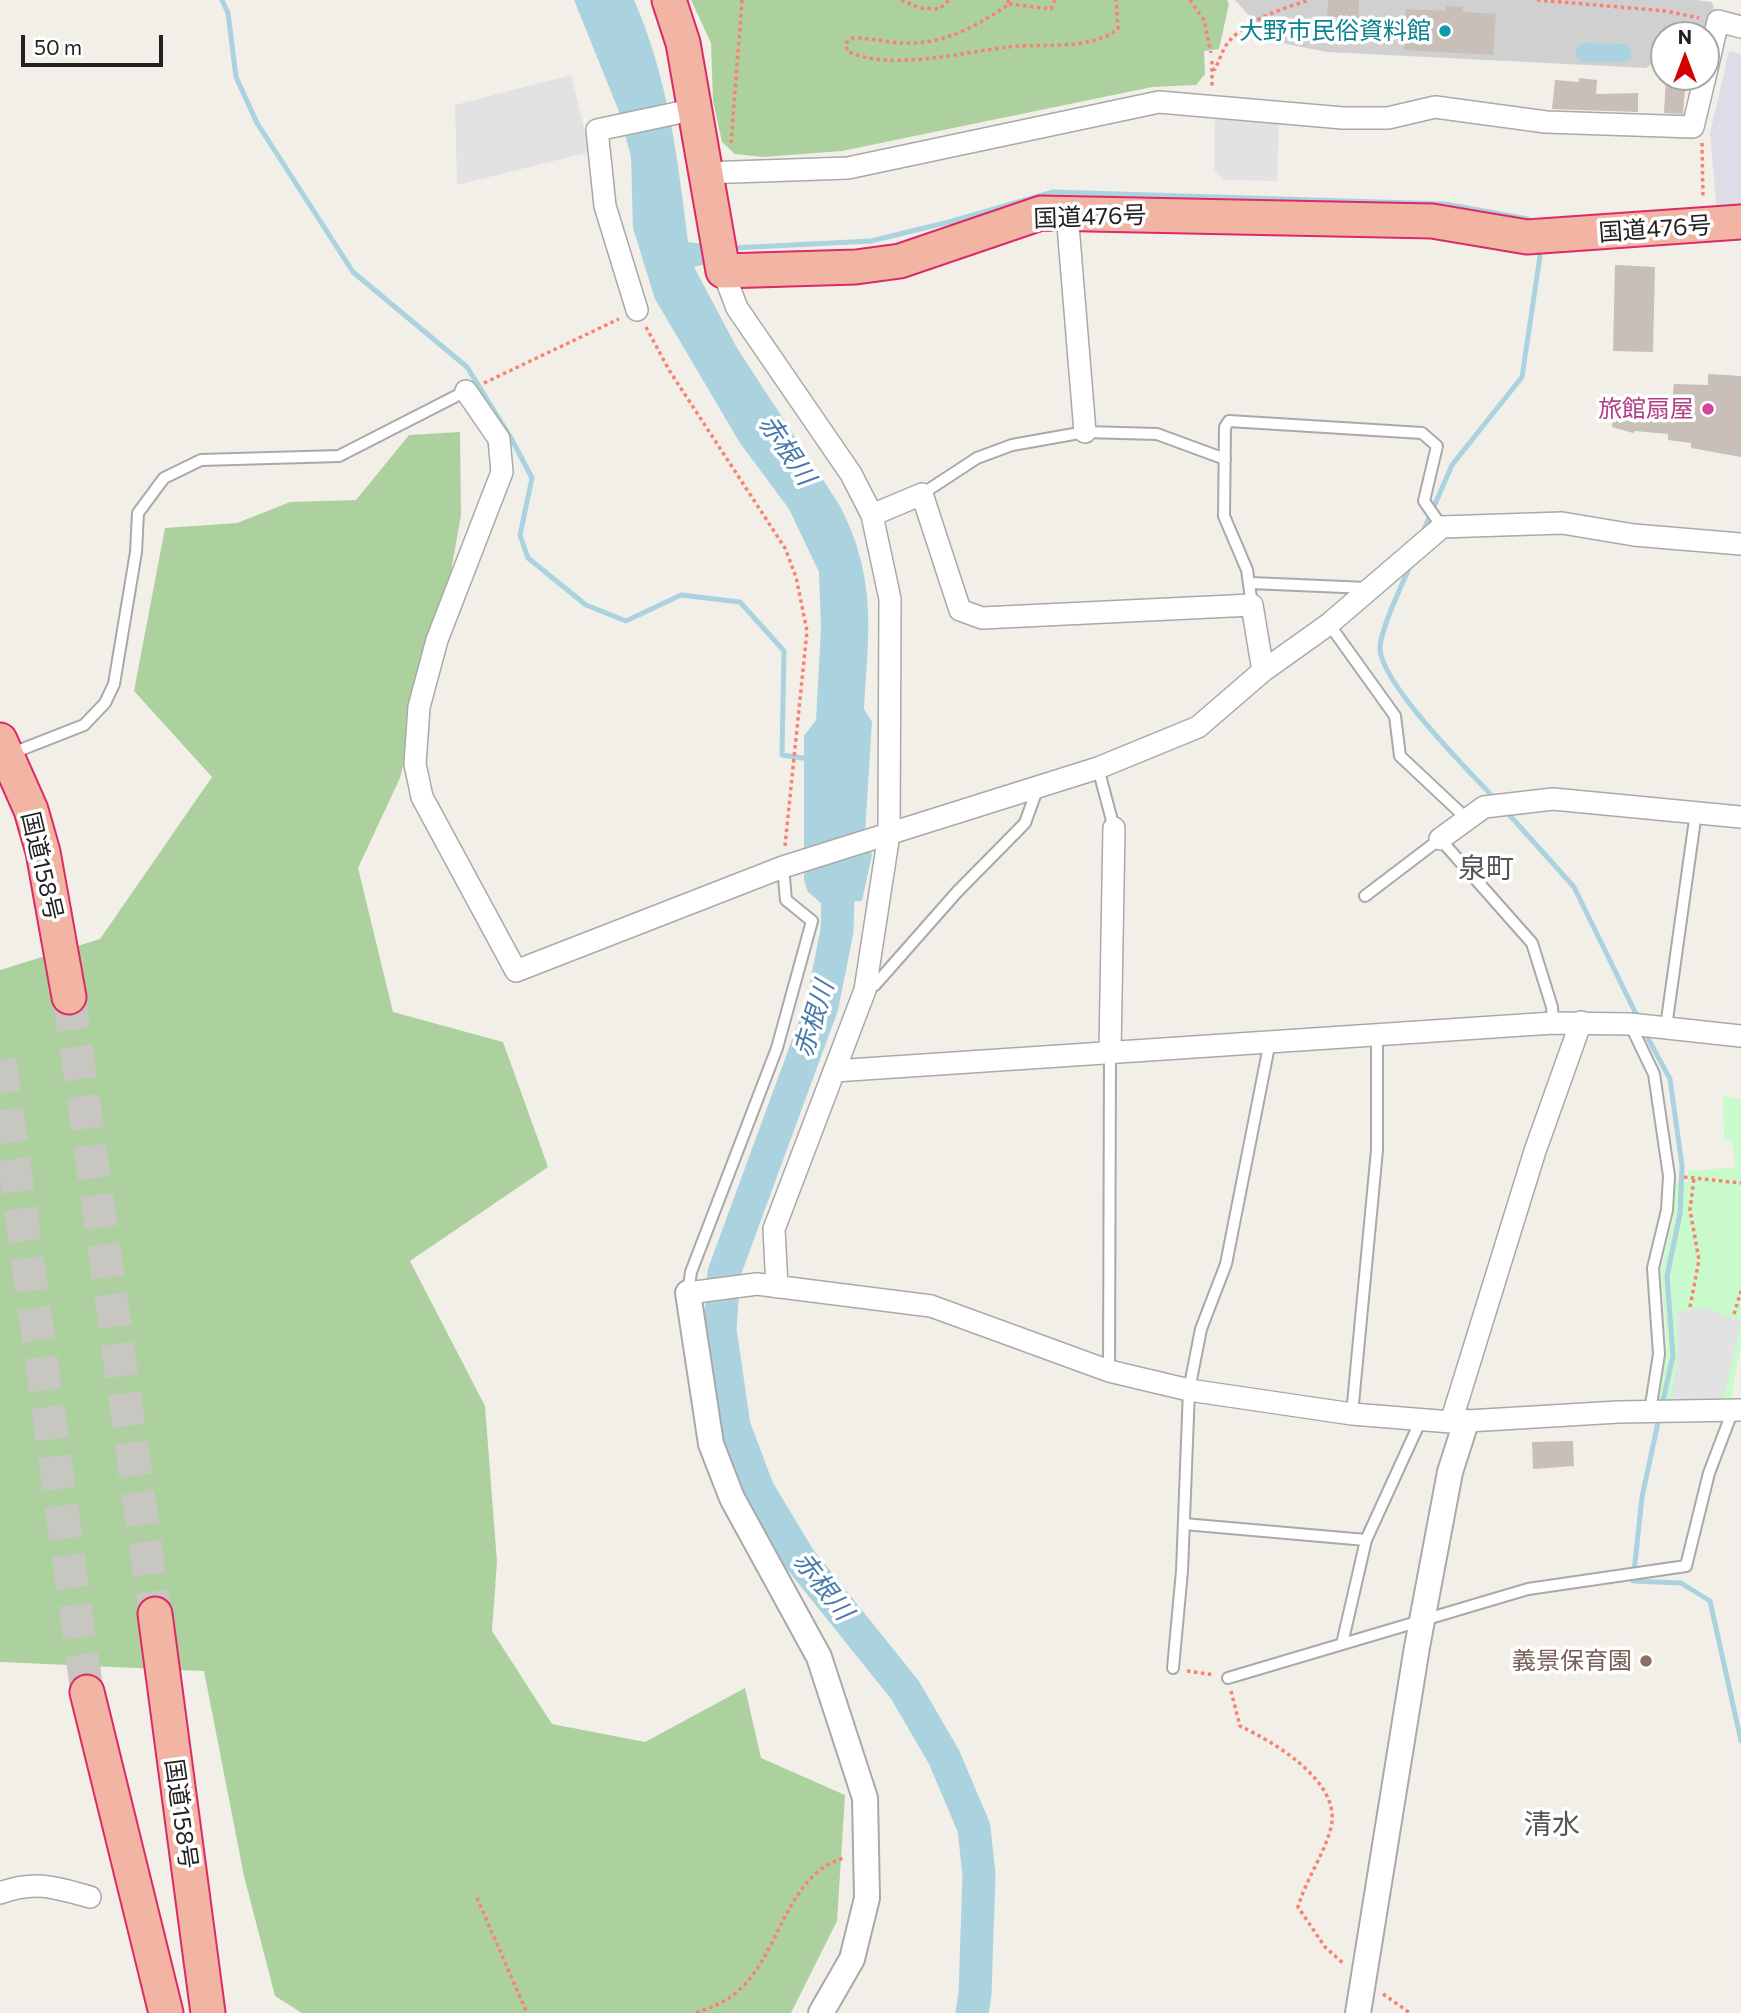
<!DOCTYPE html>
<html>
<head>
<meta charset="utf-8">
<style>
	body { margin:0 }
	#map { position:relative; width:1741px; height:2013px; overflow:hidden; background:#f2efe9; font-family:Commissioner,sans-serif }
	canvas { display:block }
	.north { position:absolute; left:1650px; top:21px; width:70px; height:70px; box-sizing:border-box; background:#fff; border:2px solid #a7a7a7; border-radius:50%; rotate:0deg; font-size:19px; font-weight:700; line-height:28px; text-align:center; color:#222 }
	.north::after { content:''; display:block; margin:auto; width:24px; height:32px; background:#d40000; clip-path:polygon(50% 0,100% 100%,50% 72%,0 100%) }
	.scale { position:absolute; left:21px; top:35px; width:142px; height:32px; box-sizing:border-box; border:4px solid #222; border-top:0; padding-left:9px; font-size:21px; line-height:24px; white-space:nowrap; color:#222; -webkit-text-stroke:5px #fff; paint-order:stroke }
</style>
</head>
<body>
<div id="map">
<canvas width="1741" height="2013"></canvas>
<div class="north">N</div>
<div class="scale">50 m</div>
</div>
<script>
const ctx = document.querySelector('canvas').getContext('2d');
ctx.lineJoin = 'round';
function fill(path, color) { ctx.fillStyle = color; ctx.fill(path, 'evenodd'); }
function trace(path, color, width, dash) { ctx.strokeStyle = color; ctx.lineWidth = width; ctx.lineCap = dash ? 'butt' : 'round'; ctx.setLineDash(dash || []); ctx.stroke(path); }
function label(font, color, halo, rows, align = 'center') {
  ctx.font = font + ' Commissioner,"Noto Sans JP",sans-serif'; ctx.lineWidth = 7; ctx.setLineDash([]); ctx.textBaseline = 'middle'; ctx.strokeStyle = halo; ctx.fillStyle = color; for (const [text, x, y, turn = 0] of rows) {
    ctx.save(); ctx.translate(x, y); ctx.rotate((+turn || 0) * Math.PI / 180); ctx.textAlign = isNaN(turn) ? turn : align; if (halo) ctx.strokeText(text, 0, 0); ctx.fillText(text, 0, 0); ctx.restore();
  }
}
fill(new Path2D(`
	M1235,0H1696L1711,2L1714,6L1709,37L1664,35L1658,59L1646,68L1327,52L1272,41Z`), '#d0d0d0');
fill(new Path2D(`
	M691,0H1227L1229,4L1219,49L1204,51L1205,74L1196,85L1152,87L842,151L763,157L735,154L722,142L713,101L711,43Z
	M460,432L461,515L445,605L400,778L358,868L393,1012L503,1042L548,1167L410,1261L485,1406L497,1562L492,1631L552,1724L645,1742L745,1688L761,1758L845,1795L837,1921L791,2013H302L275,1996L244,1876L204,1671L0,1662V970L100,939L212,777L134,691L165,528L237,523L290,502L356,500L409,435Z`), '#add19e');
fill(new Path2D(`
	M1723,1095L1741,1099V1345L1730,1403L1658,1405L1667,1347L1661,1270L1674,1214L1675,1183L1688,1182V1171L1735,1167L1732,1140L1724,1139Z`), '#c8facc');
fill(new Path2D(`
	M571,75L590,152L457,185L455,105Z
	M1215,118L1279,120L1277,181L1224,180L1214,169Z
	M1702,1307L1741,1321L1724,1398L1671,1399L1678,1355L1677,1312Z`), '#e2e2e2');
fill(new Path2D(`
	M1729,51L1741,54V208L1717,211L1710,133Z`), '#dddde8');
fill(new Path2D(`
	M574,0H634C668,77 678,160 688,242L704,244L706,264L694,267L737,348L840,506C877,579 869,631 864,709L872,722L865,833L872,855L862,901L821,903L808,892L804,881V736L816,720L821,628L819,572L789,509L740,443L655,299L633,228L631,157L618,109Z
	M1583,43L1626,44L1631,49V59L1624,62H1581L1576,56V48Z`), '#aad3df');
trace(new Path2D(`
	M222,0L228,13L236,77L257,123L353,272L467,367L511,438L532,478L520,535L528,558L586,605L626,621L681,595L740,602L784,651L782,755L810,759
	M733,248L871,241L949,222L1053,192L1445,204L1528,219L1530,225
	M1422,534L1452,465L1522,377L1540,256L1537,247
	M1410,566C1402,585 1381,628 1380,647C1378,681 1471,773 1496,800
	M1505,810L1574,887L1638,1018
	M1645,1033L1670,1079L1682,1166L1680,1214L1667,1276L1673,1356L1662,1405
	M1659,1418L1642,1497L1633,1581L1681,1583L1710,1601L1741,1741`), '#aad3df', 5);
trace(new Path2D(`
	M839,856L837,931L822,1006L724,1273L720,1329L734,1426L758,1490L799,1558L905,1690L944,1757L974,1828L979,1875L975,1994L972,2013`), '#aad3df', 33);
fill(new Path2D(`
	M1328,0H1359V18L1327,17Z
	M1446,6L1463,7V12L1496,14L1493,55L1404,50L1406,9L1445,11Z
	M1666,77H1686L1683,114L1664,113Z
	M1579,78L1597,80L1596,94L1638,93V112L1552,109L1555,80L1579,82Z
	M1615,265L1655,267L1653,352L1613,351Z
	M1708,374L1741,376V457L1691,448V443L1668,440V434L1635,431L1633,433L1612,427L1614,404L1664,408L1666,401H1672L1674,384L1708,385Z
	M1573,1441L1574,1466L1533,1469L1532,1442Z`), '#c7bfb8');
trace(new Path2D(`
	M69,997L155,1614
	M0,1060L87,1692`), '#c8c6c1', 33, [33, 17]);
const service = new Path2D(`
	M922,494L977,458L1012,445L1085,432L1157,434L1225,459
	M1251,583L1367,588
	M1252,605L1247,570L1224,516L1225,427L1229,421L1422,433L1437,446L1424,501L1442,527
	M1329,624L1395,716L1400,756L1466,818
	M10,754L84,725L105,703L114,684L136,552L138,513L164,478L201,460L339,456L466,391
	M1098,768L1114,828
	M1365,896L1440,839L1532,943L1552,1007L1553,1023
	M865,990L875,985L957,892L1025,823L1038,787
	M1630,1024L1654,1074L1669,1176L1667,1210L1653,1268L1659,1354L1650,1411
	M1666,1027L1696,812
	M688,1293L691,1272L777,1048L812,921L786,900L783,867
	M1109,1371L1110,1051
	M1352,1414L1377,1150V1035
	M1184,1524L1366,1540
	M1342,1644L1366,1540L1420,1422
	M1173,1668L1182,1571L1189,1390L1201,1329L1226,1264L1270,1041
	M1228,1678L1528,1589L1686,1566L1709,1473L1733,1410`);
const minor = new Path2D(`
	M1706,73L1718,21L1741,27
	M704,173L848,168L1159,102L1343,118H1388L1435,107L1546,122L1693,127L1705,77
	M1067,213L1085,432
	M723,271L737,308L851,474L872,515L890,599L889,834L865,990L774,1229L777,1287
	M637,310L605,206L597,130L696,109
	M466,391L499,439L502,472L437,640L419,707L415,764L422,797L516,971L783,867L1098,768L1198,727L1263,671L1329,624L1442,527L1562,523L1634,535L1741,544
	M872,515L922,494L960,610L982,618L1252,605L1263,671
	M1440,839L1484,807L1553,799L1741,817
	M1110,1051L1114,828
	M834,1071L1553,1023L1630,1024L1741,1036
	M688,1293L757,1284L931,1306L1109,1371L1189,1390L1352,1414L1451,1422L1618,1412L1741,1410
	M1451,1422L1535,1151L1581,1022
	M0,1893C35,1880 55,1887 90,1897`);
const tertiary = new Path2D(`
	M688,1293L711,1444L732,1498L819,1657L865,1798L867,1898L852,1959L821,2013
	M1358,2013L1417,1647L1450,1472L1466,1422`);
const trunk = new Path2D(`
	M669,0L683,43L723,271L856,267L900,261L1041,213L1432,221L1527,237L1741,222
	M0,740L31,810L43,852L69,997
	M155,1614L208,2013
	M87,1692L166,2013`);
trace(service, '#a9a9a9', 14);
trace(minor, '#a9a9a9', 24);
trace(tertiary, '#a9a9a9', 28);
trace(trunk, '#dc2a67', 37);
trace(new Path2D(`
	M901,0L920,8L939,9L949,0
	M1008,0L1009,4C981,24 948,42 913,43C892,44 873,38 853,38L846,43L847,51C890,72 962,52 1008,47C1042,43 1090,51 1118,29L1116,0
	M1190,0L1204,20L1211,53
	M1537,0L1666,11L1699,18
	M1009,4L1051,9L1055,0
	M1212,61V87
	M1212,70L1215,69C1219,61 1222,51 1227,44C1245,20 1282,9 1309,0
	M731,143L742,0
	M1702,143L1703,199
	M646,327L669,370L785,548L796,577L807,631L785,846
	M484,383L619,319
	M1684,1177L1741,1183
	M1690,1307L1699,1260L1690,1210L1694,1178
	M1734,1314L1741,1291
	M1187,1671L1214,1675
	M1231,1691L1240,1726C1274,1742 1342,1782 1331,1827C1325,1853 1306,1879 1298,1907L1325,1947L1344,1964
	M477,1898L527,2013
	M1383,1994L1410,2013
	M696,2013C712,2007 727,2002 739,1990C780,1954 786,1874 844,1858`), '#fa8072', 3.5, [3.5, 3.5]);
trace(service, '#fff', 10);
trace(minor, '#fff', 21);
trace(tertiary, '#fff', 24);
trace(trunk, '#f2b4a3', 33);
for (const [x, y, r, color] of [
	[1445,31,7,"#0f9aa8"],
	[1708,409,7,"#d1479c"],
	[1646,1661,7,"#8d6e63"]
]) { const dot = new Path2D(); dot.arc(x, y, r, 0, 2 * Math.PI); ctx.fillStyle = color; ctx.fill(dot); trace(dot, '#fff', 2.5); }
label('24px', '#0d838f', '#fff', [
	["大野市民俗資料館",1431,31]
], 'right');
label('24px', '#222', '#fff', [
	["国道476号",1090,217,-2],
	["国道476号",1655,229,-4],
	["国道158号",42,866,77],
	["国道158号",181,1814,82]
]);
label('24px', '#b23c85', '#fff', [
	["旅館扇屋",1694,409]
], 'right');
label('24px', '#785e54', '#fff', [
	["義景保育園",1632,1661]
], 'right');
label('italic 26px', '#4a7aab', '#fff', [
	["赤根川",787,450,56],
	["赤根川",814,1019,-73],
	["赤根川",823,1586,52]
]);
label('28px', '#555', '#fff', [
	["泉町",1486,869],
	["清水",1552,1825]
]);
</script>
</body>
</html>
